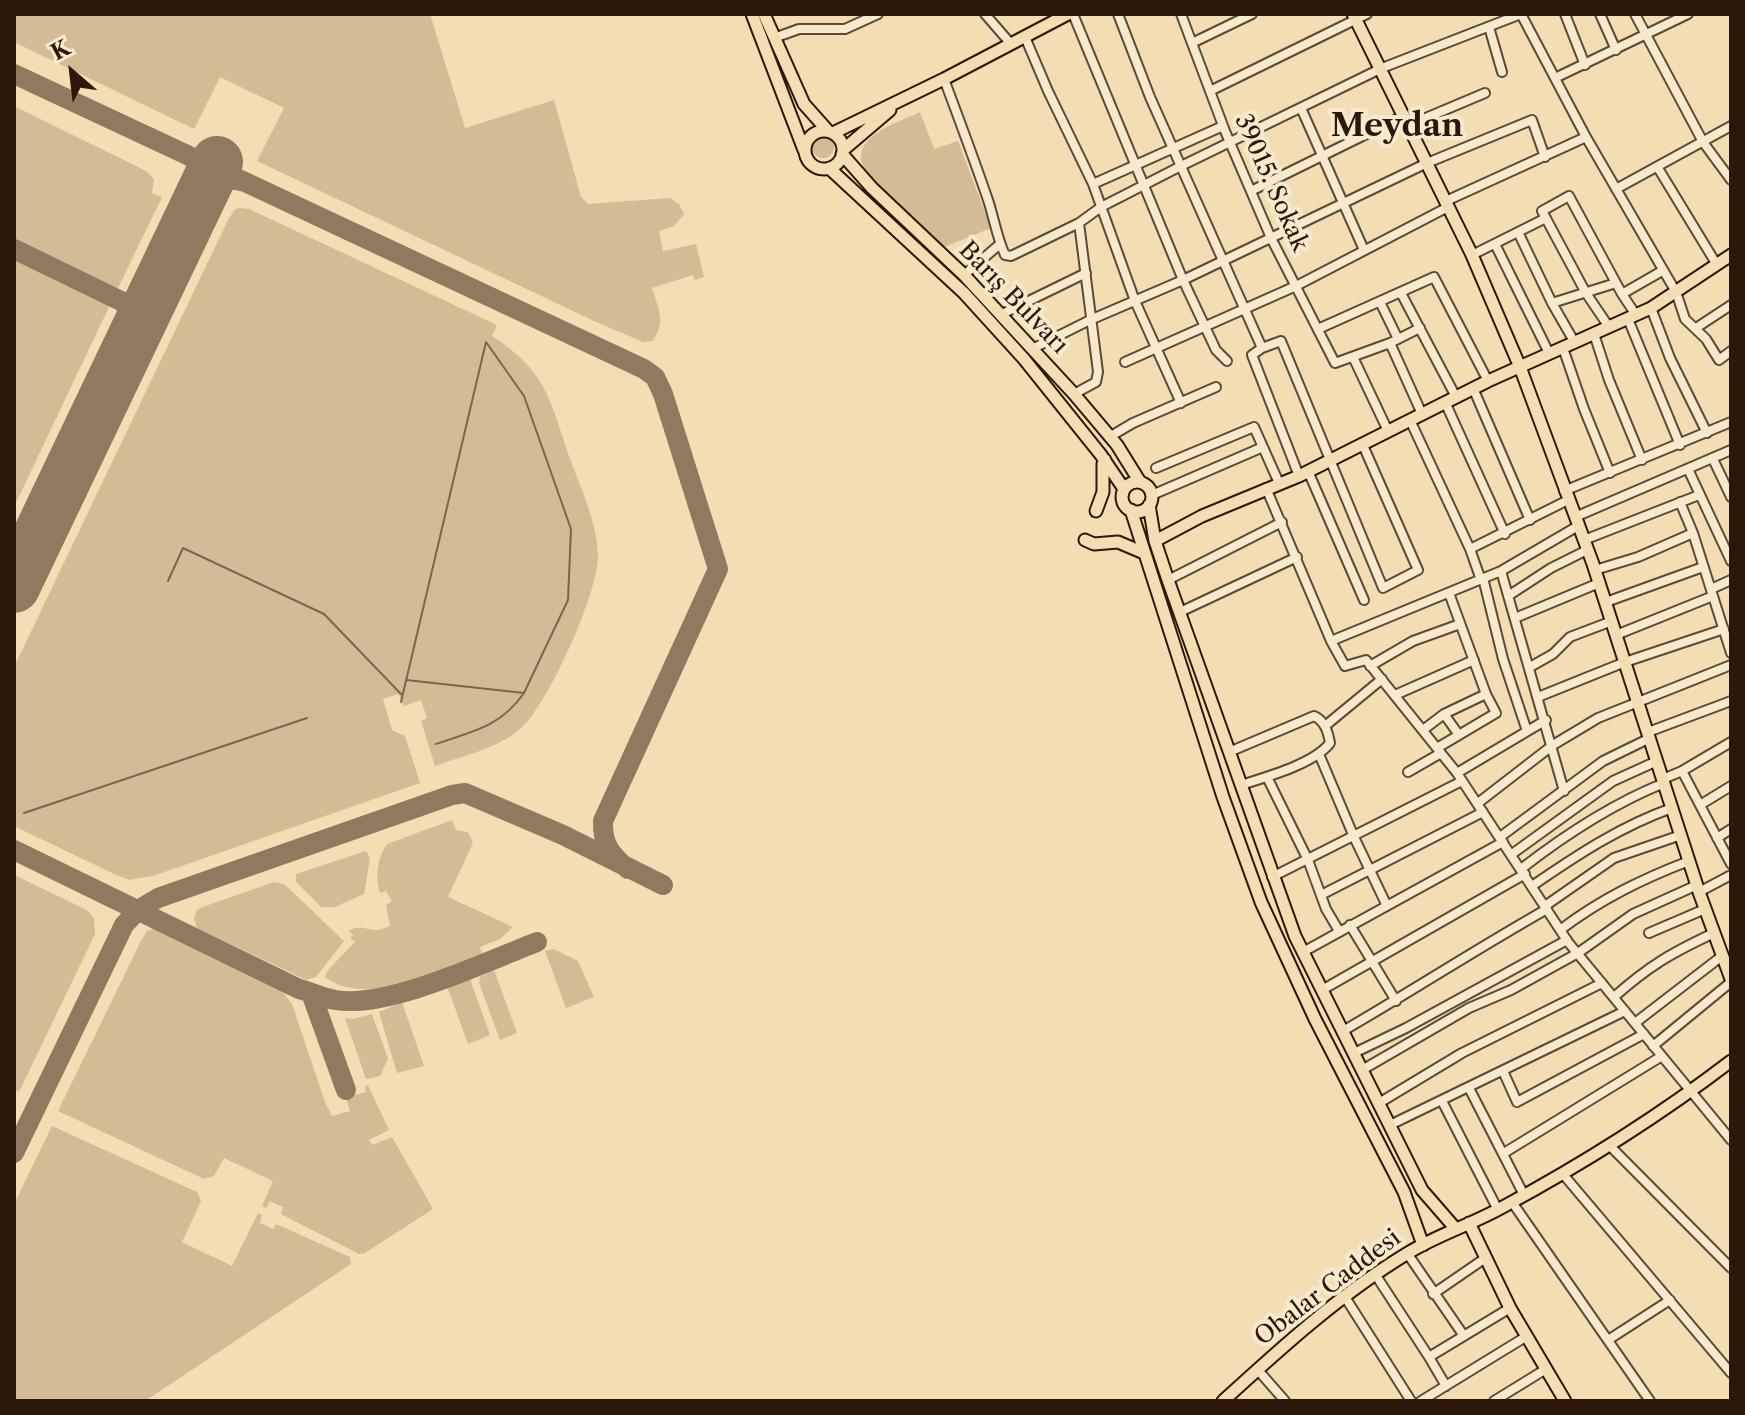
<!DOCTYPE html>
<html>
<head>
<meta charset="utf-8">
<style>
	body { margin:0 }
	#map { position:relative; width:1745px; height:1415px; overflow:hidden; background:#f3ddb3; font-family:"Libre Caslon Text",serif }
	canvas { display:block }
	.frame { position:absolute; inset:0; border:16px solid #2a190b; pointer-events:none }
	.north { position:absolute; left:32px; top:32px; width:80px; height:80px; -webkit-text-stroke:6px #f7e9ce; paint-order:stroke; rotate:332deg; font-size:22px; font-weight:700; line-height:32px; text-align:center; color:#2a190b }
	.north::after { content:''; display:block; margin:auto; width:28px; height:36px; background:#2a190b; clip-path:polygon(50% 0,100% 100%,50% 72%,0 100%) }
</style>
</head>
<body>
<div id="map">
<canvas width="1745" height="1415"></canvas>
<div class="frame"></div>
<div class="north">K</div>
</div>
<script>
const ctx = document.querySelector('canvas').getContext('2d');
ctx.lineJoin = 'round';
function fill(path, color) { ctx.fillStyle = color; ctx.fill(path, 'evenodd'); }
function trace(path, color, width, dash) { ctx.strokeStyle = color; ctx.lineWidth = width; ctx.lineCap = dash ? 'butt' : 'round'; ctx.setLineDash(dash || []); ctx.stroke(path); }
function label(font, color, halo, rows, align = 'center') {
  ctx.font = font + ' "Libre Caslon Text",serif'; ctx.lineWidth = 8; ctx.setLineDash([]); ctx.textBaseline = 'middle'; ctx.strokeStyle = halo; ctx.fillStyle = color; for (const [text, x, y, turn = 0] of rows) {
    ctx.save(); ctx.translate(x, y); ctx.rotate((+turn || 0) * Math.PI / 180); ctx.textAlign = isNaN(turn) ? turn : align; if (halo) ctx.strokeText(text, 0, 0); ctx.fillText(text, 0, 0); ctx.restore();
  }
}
fill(new Path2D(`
	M14,14H430L465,128L554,100L581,197L588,204L670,198L679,204L684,214L674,226L659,231L663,251L696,244L704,277L695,280L693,275L652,288C658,307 667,324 652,341L643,342L594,321L257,161L284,108L220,77L194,129L14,42Z
	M14,106L146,171L154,179L152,193L162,197L118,288L106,289L14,243Z
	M920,112L934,149L958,141L991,228L942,248L868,176C843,138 893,125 920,112Z
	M812 147a11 11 0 1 1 22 0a11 11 0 1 1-22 0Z
	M240,208L249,209L497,325L492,336C546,371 550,399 569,456C580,487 597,521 598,555C599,591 547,708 519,730C496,749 462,756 435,766L421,721L427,718L421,700L404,706L398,694L383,699L392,730L405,736L420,783L153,876L129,880L114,874L14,826V667L228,220L235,209Z
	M14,253L104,298L109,307L14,507Z
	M452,820L456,830L468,832L473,843L448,897L513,927L500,939L480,947L483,957C440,971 366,1008 325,977L328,970L355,942L350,938L353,935L349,931C360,923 367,931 379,930C383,929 386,927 390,926L386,905L392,901L386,891L380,893C375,877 377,857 387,844Z
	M366,851L370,858L364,894L335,907H321L296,882V874Z
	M14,875L87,910L94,918L95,934L19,1092L14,1090Z
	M274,882L284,884L344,941L316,977L306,980L197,928L194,918L197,909Z
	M154,929L282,991L292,1004L325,1102L332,1116L350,1111L346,1098L366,1092L365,1087L368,1085L389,1130L369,1140L372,1145L392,1137L433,1209L365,1253L359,1254L281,1214L283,1207L270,1201L266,1208L262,1206L273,1181L224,1158L214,1176L204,1179L58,1111L142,939L147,931Z
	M554,949L578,961L594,997L566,1008L545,951Z
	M494,970L517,1033L500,1040L479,983L480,977Z
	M470,979L490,1035L468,1044L447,986Z
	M402,1002L424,1066L397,1073L379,1012Z
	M372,1014L388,1059L380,1076L366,1079L345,1018L353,1019Z
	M52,1126L197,1192L201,1201L182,1242L232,1266L258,1213L262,1215L260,1223L273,1229L276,1224L350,1257L351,1264L145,1401H14V1204Z`), '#d1bc96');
trace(new Path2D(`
	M168,581L183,548L324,614L401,694
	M406,680L524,693C500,727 474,731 436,744
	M401,702L486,342L524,396L571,529L568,600L524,693
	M24,813L307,718`), '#7a664e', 2);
trace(new Path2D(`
	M14,74L245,182C223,175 210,185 198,202L205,173L193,159
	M245,182L644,369L655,377L663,394L718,569L603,821C602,844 611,855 628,869
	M14,249L123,302L131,315L135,334
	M14,850L299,989C311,992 323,998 335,1000C388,1009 485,962 537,942
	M311,993L346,1090
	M14,1153L124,925L138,910L158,898L452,795L465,793L563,835L663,885`), '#8e7b5f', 20);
trace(new Path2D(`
	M14,587L217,162`), '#8e7b5f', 52);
const minor = new Path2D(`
	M985,14L1011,44
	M1073,14L1183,280L1216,350L1227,361
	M1118,14L1150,97L1262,348L1252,355L1299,476
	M1181,14L1225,131L1271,238L1335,363L1390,343L1420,328
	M1521,14L1586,137L1676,292L1685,319L1706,339L1719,360L1731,351
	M1565,14L1585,65
	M1600,14L1616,50
	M1635,14L1703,142L1731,180
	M1489,27L1502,72
	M1025,37L1048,91L1093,184L1135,301L1181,403
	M774,38L799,29H845L878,14
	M1192,43L1252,14
	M1555,78L1688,14
	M944,79C959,119 974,159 988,200C994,218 997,238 1005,255L1011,256L1079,223L1101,207L1181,166L1382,68L1521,14
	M1210,91L1367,14
	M1301,108L1364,250
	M1409,125L1485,93
	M1658,168L1717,265
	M1093,184L1223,126
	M1616,189L1731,126
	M1251,191L1405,115
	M1446,201L1586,137
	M1518,232L1552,303L1575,343
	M1495,244L1549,353
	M1472,255L1546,218
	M964,275L1000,244
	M1401,293L1456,397
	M1622,294L1662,271
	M1380,302L1398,339
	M1552,303L1616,283
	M1651,308L1670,358L1707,433
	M1000,315L1086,273
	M1628,319L1680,445
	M1609,327L1586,293L1542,211L1569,196L1622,294L1636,315
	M1696,328L1731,305
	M1318,329L1434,277L1488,381
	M1594,334L1609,380L1642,460
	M1390,343L1422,414
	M1262,348L1281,341L1383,588L1418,570L1362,443
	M1563,348L1584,409L1610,473
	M1032,349L1090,320L1183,280L1427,163L1532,120L1545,157
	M1353,357L1388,431
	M1125,362L1296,286L1448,207
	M1473,388L1530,520
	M1074,394L1096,382L1098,372L1079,223
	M1445,402L1505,534
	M1410,420L1470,549L1481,580
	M1111,436L1133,423L1216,387
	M1713,459L1731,497
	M1156,468L1254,427L1279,483
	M1688,469L1731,561
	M1308,471L1364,600
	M1266,488L1331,641L1345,666L1366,660L1457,773L1568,942L1731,1140
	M1564,491L1731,422
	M1152,495L1263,447
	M1680,502L1693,533L1731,653
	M1575,517L1731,450
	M1584,540L1699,495
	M1470,549L1568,500
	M1595,570L1638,557L1693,533
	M1501,571L1564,791
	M1483,578L1503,659L1527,731
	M1168,580L1282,522
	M1711,589L1731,580
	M1508,596L1551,568L1587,550
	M1606,602L1703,567
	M1180,612L1297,557
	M1515,618L1599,583
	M1616,635L1713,596
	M1331,641L1501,571L1578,526
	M1370,666L1413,641L1460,624
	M1530,667L1553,654L1570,637L1612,621
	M1395,695L1474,660
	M1538,697L1625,662L1724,629
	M1444,714L1459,735
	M1325,726L1382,679
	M1423,730L1444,714L1486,694
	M1648,732L1731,701
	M1437,748L1496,713L1486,694L1449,593
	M1229,752L1314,716C1325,721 1328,732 1330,743C1314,764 1266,777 1241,785
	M1319,754L1354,837L1387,906
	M1682,771L1731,864
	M1408,772L1441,753
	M1457,773L1546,720
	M1267,777L1308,860L1326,909L1339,931
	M1663,779L1682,771L1731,742
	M1478,803L1553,745L1598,718L1731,665
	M1700,805L1731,786
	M1500,837L1603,761L1650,738
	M1717,838L1731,829
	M1512,854L1613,781L1657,761
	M1521,869C1566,834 1612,804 1664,783
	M1272,877L1462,781
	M1532,886C1577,855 1621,826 1672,808
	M1699,892L1731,875
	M1321,895L1483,812
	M1545,906L1614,858L1681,835
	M1350,925L1396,1001
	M1560,930C1601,899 1642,879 1689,861
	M1649,933L1705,909
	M1303,952L1503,842
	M1322,990L1525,874
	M1614,997C1649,966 1671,953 1714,933
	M1635,1023L1722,956
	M1343,1031C1412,991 1478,948 1547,909
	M1653,1046L1731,982
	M1354,1053L1406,1028L1567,940
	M1362,1070L1469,1008L1511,990L1578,953L1633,914L1697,885
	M1503,1071L1517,1102L1644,1034
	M1469,1088L1524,1195
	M1442,1101L1498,1210
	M1379,1103L1462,1053L1602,983
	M1390,1125L1625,1011
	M1609,1145L1731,1268
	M1504,1153L1662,1056
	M1562,1173L1731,1373
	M1512,1202L1650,1401
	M1407,1253L1464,1336
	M1375,1274L1429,1357L1510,1308
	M1433,1294L1484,1259
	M1345,1297L1411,1401
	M1608,1340L1670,1300
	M1429,1357L1446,1386
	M1257,1369L1285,1401
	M1421,1401L1527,1336
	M1494,1401L1546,1369`);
const major = new Path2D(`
	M752,14L804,150
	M764,14L804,104L828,131
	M1353,14L1472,255L1520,367L1593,564L1699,892L1731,979
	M805 150a19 19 0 1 1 38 0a19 19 0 1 1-38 0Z
	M833,133L944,79L1068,14
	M843,150L890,110
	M842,154L872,188L964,275L1074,394L1117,445L1140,482
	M829,168L964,293L1024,359L1101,455L1124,489
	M1122 497a15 15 0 1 1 30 0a15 15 0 1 1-30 0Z
	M1149,505L1155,541L1168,580L1295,936L1422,1190L1455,1228
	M1131,510L1223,797L1261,902L1315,1019L1404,1192L1423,1245
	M1096,511L1103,492V464L1105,460
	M1085,540L1094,544L1118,542L1144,553
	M1155,541L1202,516L1299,476L1488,381L1651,308L1731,255
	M1469,1223L1510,1308L1565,1401
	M1223,1401C1281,1348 1340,1294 1408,1253C1437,1235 1470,1225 1501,1208C1581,1165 1659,1116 1731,1061`);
trace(minor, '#5c4a35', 12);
trace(major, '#2a190b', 15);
trace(minor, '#f7e9ce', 8);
trace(major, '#f3ddb3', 11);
label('24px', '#2a190b', '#f7e9ce', [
	["39015. Sokak",1271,183,66],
	["Barış Bulvarı",1013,298,46],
	["Obalar Caddesi",1328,1288,-37]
]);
label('bold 32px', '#2a190b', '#f7e9ce', [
	["Meydan",1397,127]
]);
</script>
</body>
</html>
